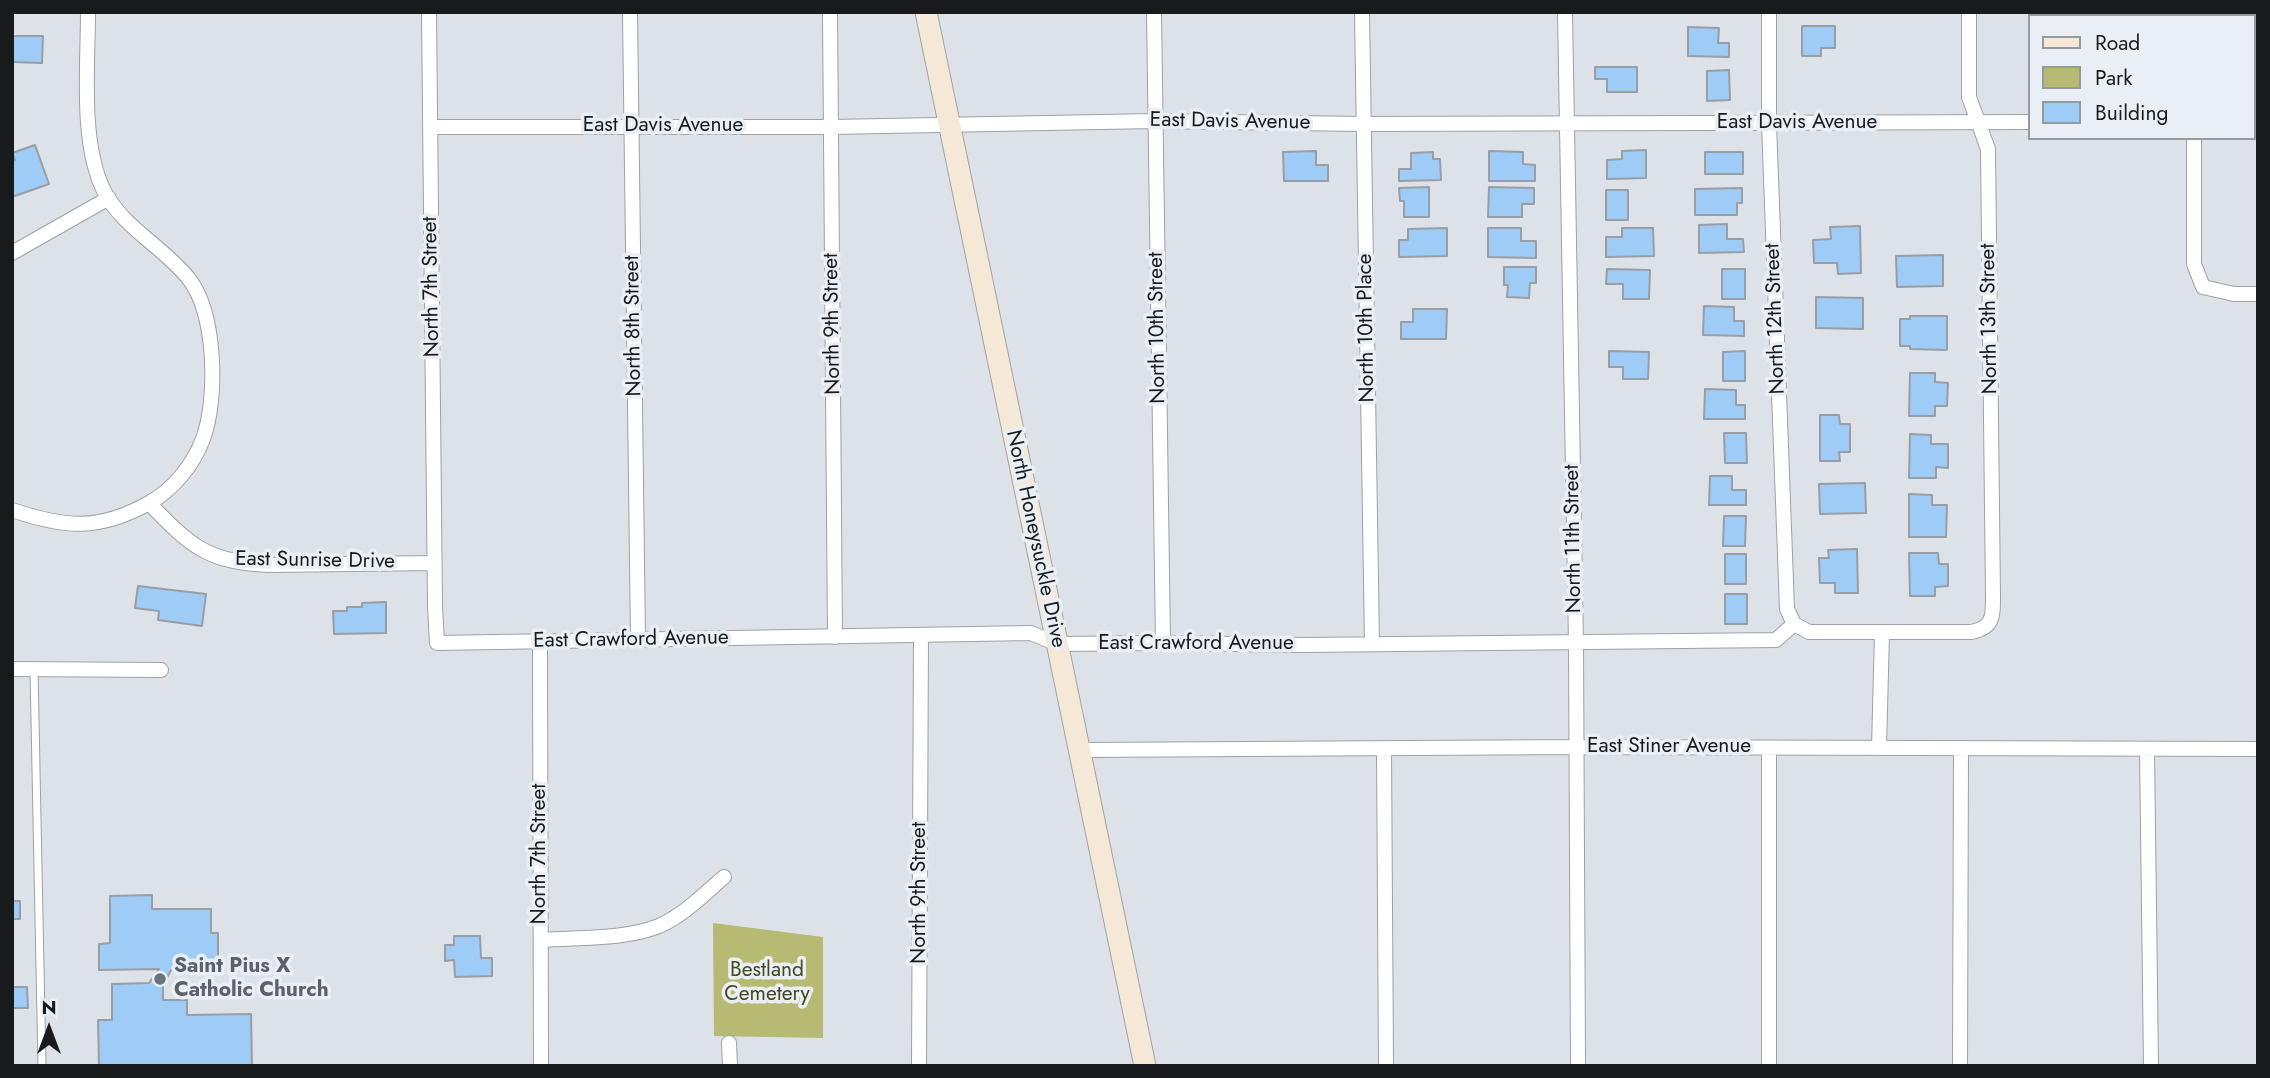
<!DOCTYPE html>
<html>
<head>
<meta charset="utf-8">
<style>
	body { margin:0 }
	#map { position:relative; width:2270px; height:1078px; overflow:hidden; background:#dce2e8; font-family:Jost,sans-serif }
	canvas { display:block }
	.frame { position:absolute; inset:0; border:14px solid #181a1c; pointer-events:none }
	.legend { position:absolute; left:2028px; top:14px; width:228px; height:126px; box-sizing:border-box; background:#e9eff5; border:2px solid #959a9e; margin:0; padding:9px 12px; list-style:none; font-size:21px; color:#181a1c }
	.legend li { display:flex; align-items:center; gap:14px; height:35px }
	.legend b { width:35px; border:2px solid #959a9e }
	.north { position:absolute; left:14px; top:994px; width:70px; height:70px; -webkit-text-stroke:5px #e9eff5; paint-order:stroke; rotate:0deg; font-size:19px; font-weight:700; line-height:28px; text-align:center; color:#181a1c }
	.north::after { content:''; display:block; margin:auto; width:24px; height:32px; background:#181a1c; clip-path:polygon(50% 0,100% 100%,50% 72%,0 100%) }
</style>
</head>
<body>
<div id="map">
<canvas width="2270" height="1078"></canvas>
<div class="frame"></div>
<ul class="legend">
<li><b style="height:9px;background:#f5e8d7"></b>Road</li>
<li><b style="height:19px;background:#b6ba72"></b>Park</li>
<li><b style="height:19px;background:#9fccf7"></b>Building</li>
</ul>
<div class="north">N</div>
</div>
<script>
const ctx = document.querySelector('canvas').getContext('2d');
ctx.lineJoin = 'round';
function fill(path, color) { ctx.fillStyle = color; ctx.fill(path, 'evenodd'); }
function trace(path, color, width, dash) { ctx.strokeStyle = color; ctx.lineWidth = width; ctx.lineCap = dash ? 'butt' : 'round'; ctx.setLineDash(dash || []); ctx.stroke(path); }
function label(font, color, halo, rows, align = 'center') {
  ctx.font = font + ' Jost,sans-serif'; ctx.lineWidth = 7; ctx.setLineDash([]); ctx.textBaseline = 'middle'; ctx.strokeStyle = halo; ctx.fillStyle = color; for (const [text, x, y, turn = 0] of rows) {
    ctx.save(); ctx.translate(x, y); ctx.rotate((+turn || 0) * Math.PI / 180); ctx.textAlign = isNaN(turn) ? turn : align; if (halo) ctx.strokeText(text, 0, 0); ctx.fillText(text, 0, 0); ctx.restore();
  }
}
fill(new Path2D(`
	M713,923L823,937V1038L714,1036Z`), '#b6ba72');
const building = new Path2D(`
	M1802,26H1835V48H1821V56H1802Z
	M1688,27L1719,28L1718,43H1729V57L1688,56Z
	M12,36H43L42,63L12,62Z
	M1595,67H1637V92H1607V79H1595Z
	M1729,70L1730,100L1707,101V71Z
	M35,145L49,184L12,197V161L15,160L12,153Z
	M1646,150V178L1607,179V160L1622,159V151Z
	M1316,151V165H1328V181H1284L1283,152Z
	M1489,151L1523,152V164L1535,165V181H1489Z
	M1433,152V159H1440L1441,180L1399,181V169H1411V153Z
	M1705,152H1743V174H1705Z
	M1429,187V217H1404V201H1400L1399,188Z
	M1489,187L1534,188V204H1522V217H1488Z
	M1742,188V203H1737V215H1695V189Z
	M1606,190H1628V220H1606Z
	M1727,224V239H1743L1744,252L1699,253V225Z
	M1860,226L1861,273L1838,274L1837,263H1814L1813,240L1831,239L1830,227Z
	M1447,228V256L1399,257V240H1408V229Z
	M1488,228H1521V241H1536V258L1488,257Z
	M1622,228H1653L1654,256L1606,257V237H1622Z
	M1943,255V286L1897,287L1896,256Z
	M1504,267H1536V283H1530L1529,298L1507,297L1508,285H1504Z
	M1607,269L1650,270L1649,299H1623V284H1606Z
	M1722,269H1745V299H1722Z
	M1816,297L1863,298V329L1816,328Z
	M1704,306L1734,307V321H1744V336L1703,335Z
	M1413,309H1447L1446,339H1401V322H1413Z
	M1910,316H1947V350L1910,349V346H1900V319H1910Z
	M1609,351L1649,352L1648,379H1623V367H1609Z
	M1745,351V381H1723V352Z
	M1910,373H1935V382L1948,383L1947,406H1935V416H1909Z
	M1705,389L1736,390V405H1745V419H1704Z
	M1820,415H1839L1840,424H1850V452H1839L1840,461H1820Z
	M1724,433H1746L1747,463H1725Z
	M1910,434L1931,435V444H1948V468L1936,467V478H1909Z
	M1710,476H1732V490H1746V505H1709Z
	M1865,483L1866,513L1820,514L1819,484Z
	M1909,494L1932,495V505H1947L1946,537H1909Z
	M1724,516H1746L1745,546H1723Z
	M1857,549L1858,593H1835V583H1820L1819,558H1829L1828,550Z
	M1909,553H1938L1939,564H1948V586L1935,587V596H1910Z
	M1725,554H1746V584H1725Z
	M138,586L206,594L202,626L158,620L159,611L135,608Z
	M1725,594H1747V624H1725Z
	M386,602V633L334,634L333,611H347V607H362V603Z
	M152,895V909H211V933H218V970H171L163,985V1000H187V1015L251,1014L252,1066H99L98,1020H112V984L149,983L159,969L99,970V944L110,943V896Z
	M12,901H20V919H12Z
	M454,936H480L481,958H492V976L455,977L454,960L445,961V945H454Z
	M12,987H27L28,1008H12Z`);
fill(building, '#9fccf7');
trace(building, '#999ea4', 2);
const lane = new Path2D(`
	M34,670L42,1066`);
const street = new Path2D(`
	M88,12C88,66 80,143 104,191C123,228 164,247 189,279C216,314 218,398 203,439C193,465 174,489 149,503
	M429,12L435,606L437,643L1031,633L1057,644L1163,643L1304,645L1776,640L1794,624L1809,632H1971C1993,628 1993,617 1993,597L1988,149L1969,97V12
	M630,12L638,640
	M830,12L835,637
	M1154,12L1163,643
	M1362,12L1372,644
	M1565,12L1576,643L1578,1066
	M1769,12V124L1787,609L1794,624
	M2177,12V16
	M2254,123H2258
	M430,127H831L1154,121L1363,124L2030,122
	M2194,138V264L2203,287L2234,294H2258
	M12,253L109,198
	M12,510C65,528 99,531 149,503C191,547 209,563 272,565L434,563
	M540,641L541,1066
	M12,669L161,670
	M1384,748L1386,1066
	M1769,748V1066
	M1879,748L1882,633
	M2147,749L2151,1066
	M1081,750L1577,747L2258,749
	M541,940C579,937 623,940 659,926C684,915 704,894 724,877
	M729,1043L730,1066
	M919,1066L921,635
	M1960,1066L1961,748`);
const secondary = new Path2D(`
	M926,12L1145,1066`);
trace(lane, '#9ca2a7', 9);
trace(street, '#9ca2a7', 16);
trace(secondary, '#9ca2a7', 23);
trace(lane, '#fff', 7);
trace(street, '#fff', 14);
trace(secondary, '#f5e8d7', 21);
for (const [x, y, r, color] of [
	[160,979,7,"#6b7280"]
]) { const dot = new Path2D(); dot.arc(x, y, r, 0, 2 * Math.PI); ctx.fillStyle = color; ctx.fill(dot); trace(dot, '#e9eff5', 2.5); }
label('21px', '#181a1c', '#e9eff5', [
	["East Davis Avenue",1230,122,1],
	["East Davis Avenue",1797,123],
	["East Davis Avenue",663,126],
	["North 7th Street",432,287,-91],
	["North 12th Street",1776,319,-92],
	["North 13th Street",1990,319,-91],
	["North 9th Street",833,324,-91],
	["North 8th Street",634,326,-91],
	["North 10th Street",1158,328,-91],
	["North 10th Place",1367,328,-91],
	["North Honeysuckle Drive",1035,539,78],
	["North 11th Street",1574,539,-91],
	["East Sunrise Drive",315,561,1],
	["East Crawford Avenue",631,640,-1],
	["East Crawford Avenue",1196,644],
	["East Stiner Avenue",1669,747],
	["North 7th Street",540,854,-90],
	["North 9th Street",920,893,-90]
]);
label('bold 21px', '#5b616d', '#e9eff5', [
	["Saint Pius X",174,967],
	["Catholic Church",174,991]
], 'left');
label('21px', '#46481c', '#e9eff5', [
	["Bestland",767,971],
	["Cemetery",767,995]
]);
</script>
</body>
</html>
